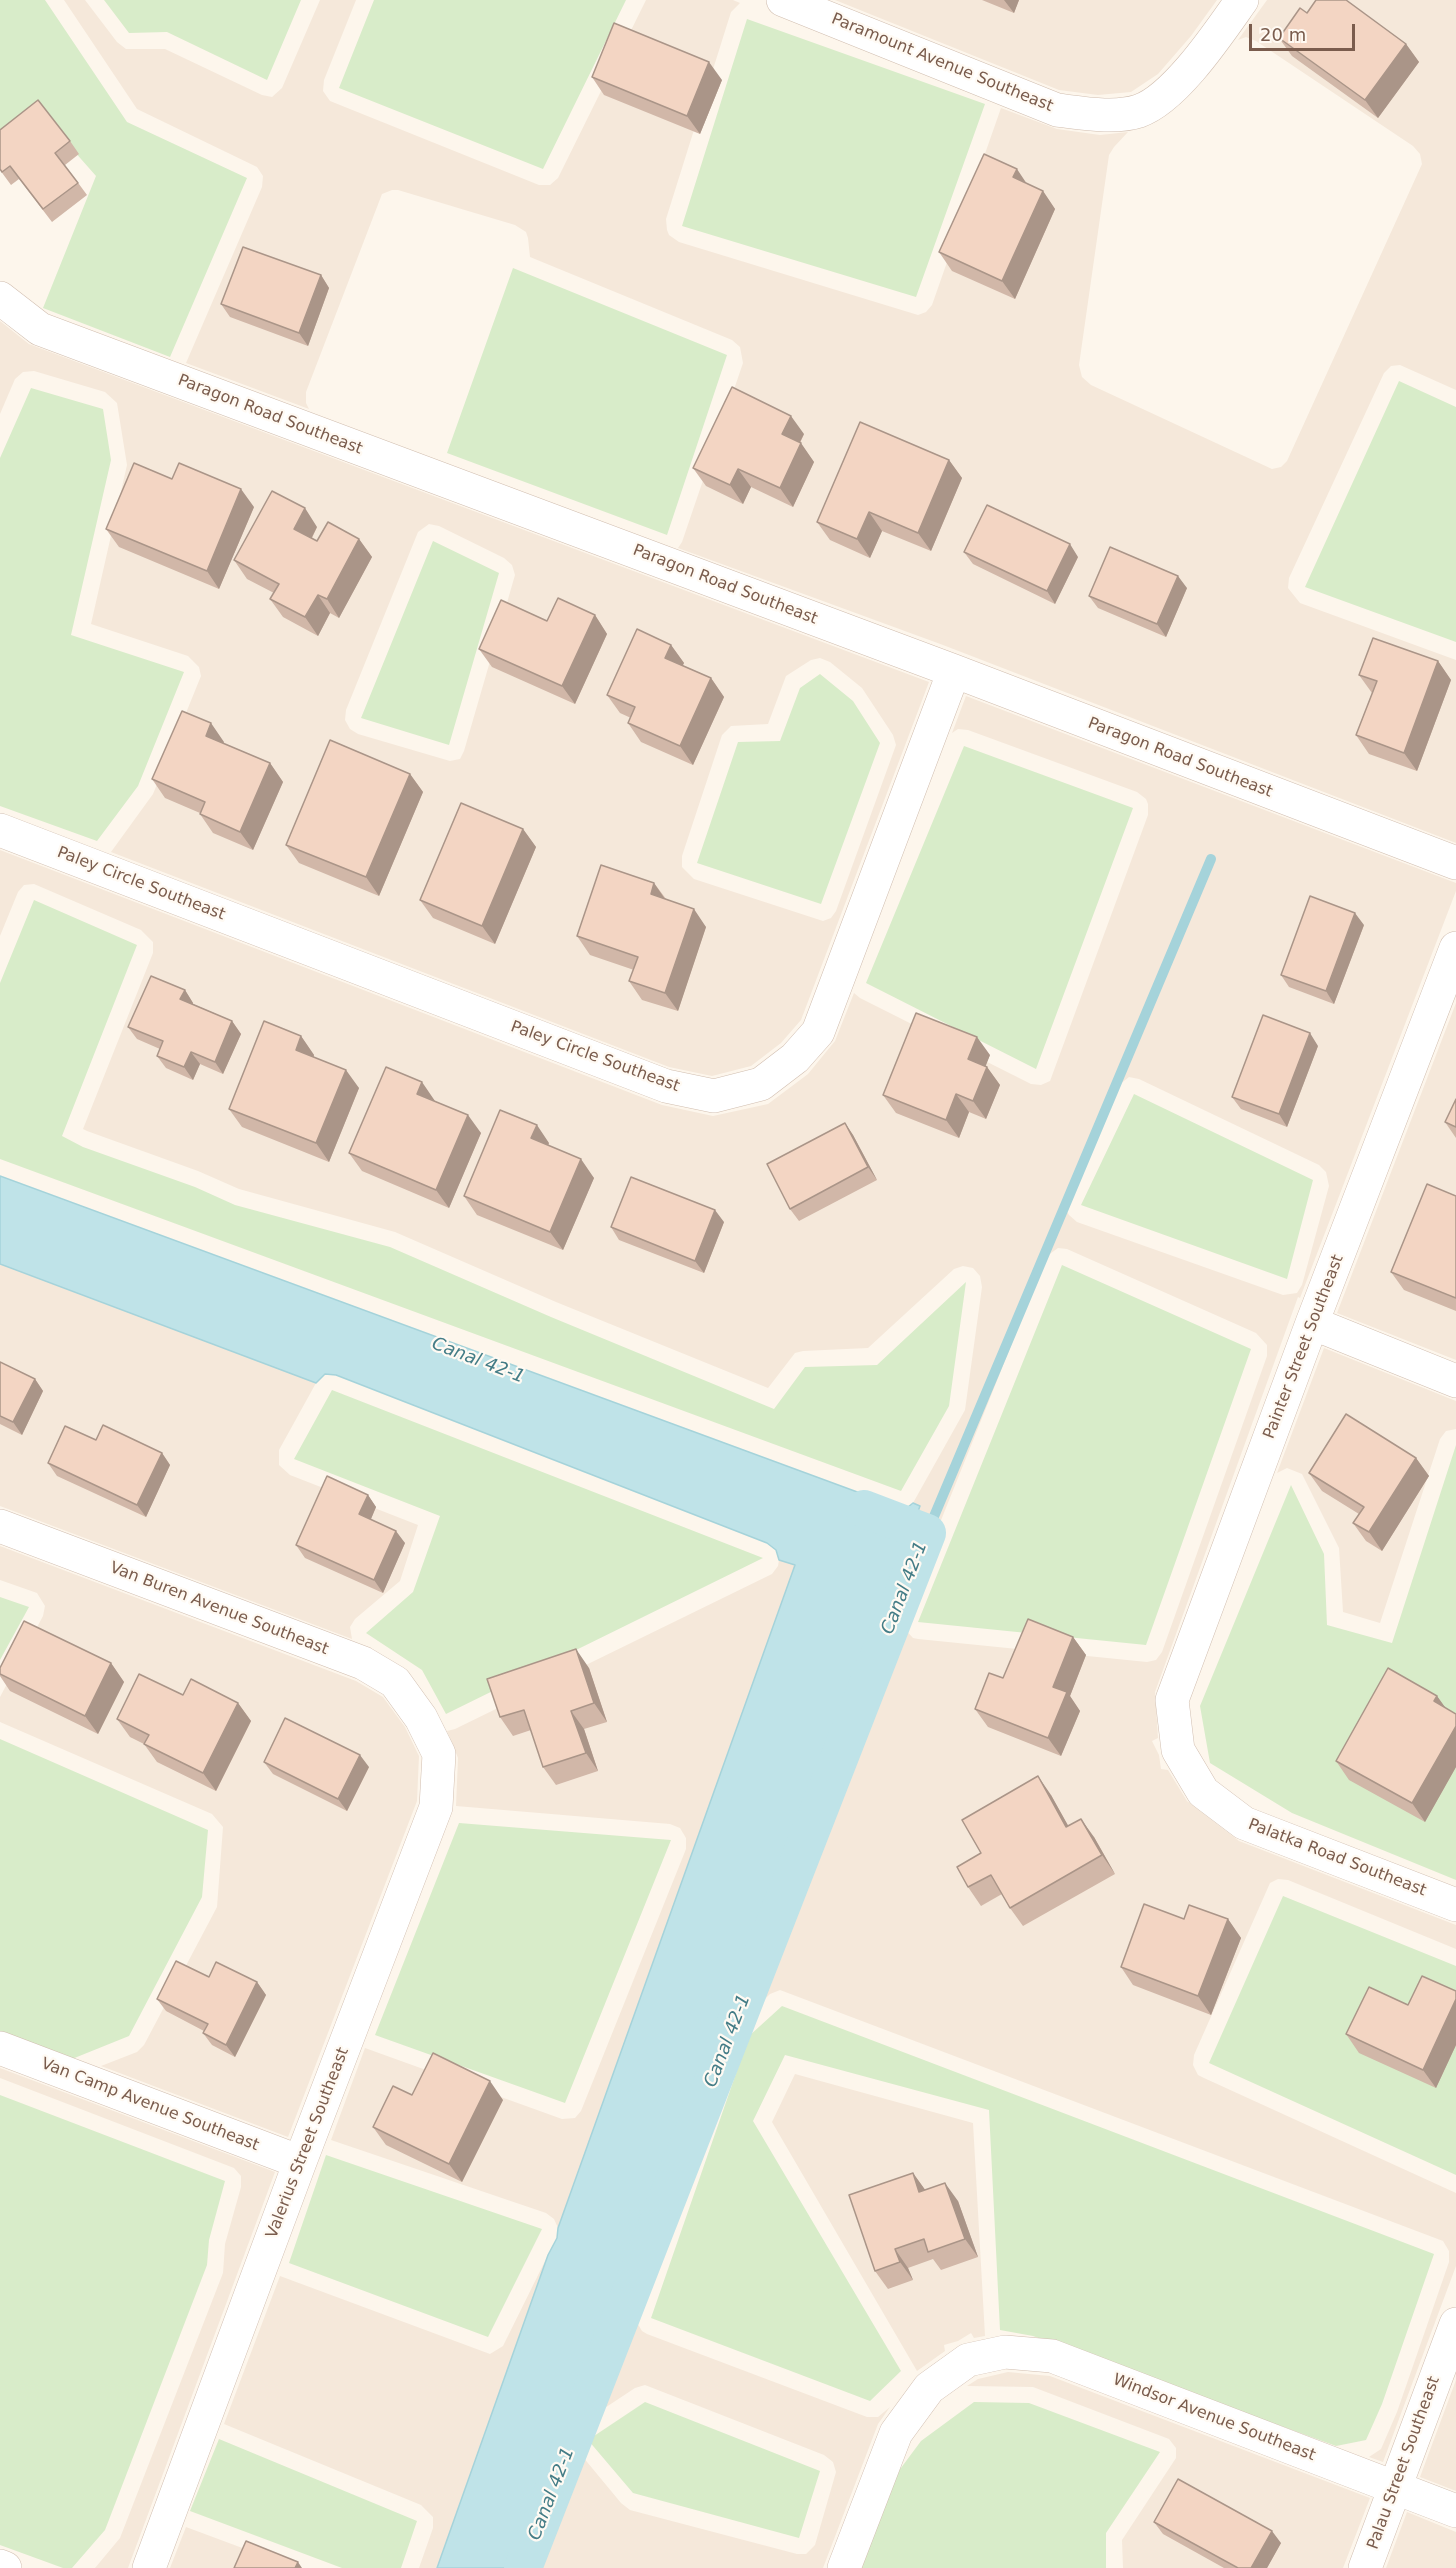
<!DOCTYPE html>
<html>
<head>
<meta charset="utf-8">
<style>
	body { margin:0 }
	#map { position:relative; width:1456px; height:2568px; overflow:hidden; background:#fdf6ec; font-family:"DejaVu Sans",sans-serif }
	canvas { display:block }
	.scale { position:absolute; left:1249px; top:24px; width:106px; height:27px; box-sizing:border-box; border:3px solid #7a5c4d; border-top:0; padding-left:8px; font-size:18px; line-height:21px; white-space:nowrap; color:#7a5c4d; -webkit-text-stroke:4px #fffaf3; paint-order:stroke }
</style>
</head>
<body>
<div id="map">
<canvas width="1456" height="2568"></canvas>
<div class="scale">20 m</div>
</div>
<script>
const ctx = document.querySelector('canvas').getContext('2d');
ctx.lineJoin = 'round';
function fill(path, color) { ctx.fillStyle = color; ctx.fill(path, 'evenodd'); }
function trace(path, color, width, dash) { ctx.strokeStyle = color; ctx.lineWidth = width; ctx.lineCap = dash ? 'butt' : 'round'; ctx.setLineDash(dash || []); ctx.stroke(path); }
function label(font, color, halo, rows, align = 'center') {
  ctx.font = font + ' "DejaVu Sans",sans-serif'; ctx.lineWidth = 4.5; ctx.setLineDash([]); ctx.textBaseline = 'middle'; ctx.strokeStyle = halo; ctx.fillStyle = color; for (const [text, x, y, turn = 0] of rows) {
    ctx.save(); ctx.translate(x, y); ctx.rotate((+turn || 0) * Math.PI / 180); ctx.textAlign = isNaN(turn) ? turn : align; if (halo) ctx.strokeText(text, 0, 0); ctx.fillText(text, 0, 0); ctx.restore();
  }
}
fill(new Path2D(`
	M64,0H85L117,42L126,49H165L262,95L272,97L282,88L320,0H356L324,80L323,91L330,101L539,185H550L558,178L646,0H733L740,3L731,12L666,219L667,230L669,235L679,242L918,315L926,312L932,305L1001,108L1057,129L1100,135L1128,132L1114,147L1109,155L1079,365L1082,377L1091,385L1272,469L1281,467L1287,461L1422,164L1420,154L1413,146L1256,41L1246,37L1238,40L1267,0H1456V390L1400,365L1391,366L1384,373L1289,578L1288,588L1300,603L1456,660V843L943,645L678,548L682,542L743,363L740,347L732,340L530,257L528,238L526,232L515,225L398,190H392L382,194L306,392V403L309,409L186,363L262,187L263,176L257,167L137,109Z
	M835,0H1217L1191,36L1158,74L1131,92L1098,95L1059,90Z
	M0,321L29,344L929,682L801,1020L781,1043L751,1066L712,1076L669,1067L111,852L153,794L201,676L199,667L188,656L91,624L127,465L117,403L105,392L34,371L23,372L15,379L0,414ZM429,524L439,526L504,558L512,565L515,575L464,751L460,759L450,761L358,734L350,729L345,720L346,710L418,532ZM820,658L830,662L862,688L893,735L896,745L836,911L831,918L823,921L694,879L682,867V856L722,735L731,726L768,724L786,676L811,660Z
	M966,696L1456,883V891L1300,1298L1298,1297L1155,1692L1158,1738L1152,1741L1159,1755L1161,1769L1168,1770L1187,1801L1239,1841L1456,1925V1949L1288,1880L1278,1879L1270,1883L1194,2055L1193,2065L1198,2075L1204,2078L1456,2193V2266L1383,2462L1369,2457L1381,2449L1397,2412L1449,2262V2251L1443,2241L780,1990L770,1994L734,2029L635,2311L636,2321L642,2331L647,2334L867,2417H878L890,2407L878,2424L823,2568H530L573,2445L621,2503L630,2510L797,2554H806L815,2545L836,2472L833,2462L824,2455L645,2385L635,2388L579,2425L618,2315L920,1506L913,1503L965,1410L982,1287L980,1276L973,1268L963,1266L954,1269L868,1348L803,1351L795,1353L768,1388L556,1302L395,1232L239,1189L198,1171L87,1131L83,1129L153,953V942L141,930L34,884L24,885L18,892L0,936V850L662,1105L713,1116L768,1104L808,1074L835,1041L854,993L860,998L1031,1084L1041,1085L1050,1081L1148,815V804L1146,799L1137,792L968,730L958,729L952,733ZM1129,1077L1139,1079L1319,1165L1326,1172L1329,1186L1302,1285L1297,1293L1283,1295L1077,1222L1069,1215L1064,1206L1065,1197L1119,1085ZM1058,1248L1067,1249L1256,1333L1267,1345V1356L1162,1652L1156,1660L1147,1662L918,1639L913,1638L902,1626L903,1615L1047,1256Z
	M1456,1003V1360L1337,1313Z
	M0,1264L316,1383L279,1450V1465L290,1475L418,1525L400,1581L355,1619L350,1627L352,1639L0,1506Z
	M1324,1348L1456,1401V1429L1446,1431L1440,1439L1380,1623L1343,1612L1339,1548L1302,1474L1287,1468L1277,1473Z
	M0,1546L356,1681L383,1697L405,1727L419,1756L417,1801L288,2137L101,2066L137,2052L144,2045L217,1907L223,1827L212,1814L0,1722V1697L43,1616L45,1606L37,1593L0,1580Z
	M779,1560L795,1565L558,2228L554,2219L546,2213L331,2140L365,2048L562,2119L575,2118L581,2111L686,1849V1838L680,1828L670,1824L456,1806L458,1758L447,1731L455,1729L772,1574L778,1566Z
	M0,2068L275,2172L128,2568H95L120,2538L223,2273L225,2244L241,2187V2176L234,2168L0,2078Z
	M795,2074L973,2123L985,2336L974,2338L971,2333L958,2341L944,2345L945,2351L917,2371L772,2122Z
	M548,2255L437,2568H419L433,2528V2517L421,2505L224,2424L280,2276L490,2354L503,2346Z
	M1008,2372L1050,2376L1370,2498L1343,2568H1123L1122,2540L1176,2458V2448L1169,2439L1033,2387L967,2386L978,2379Z
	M1456,2380V2491L1420,2477Z
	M1407,2512L1456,2532V2568H1386Z
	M186,2527L296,2568H170Z`), '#f5e8da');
fill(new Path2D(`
	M0,0H45L127,122L247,178L170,357L43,308L96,176L36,108L0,142Z
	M104,0H301L267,80L167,32L129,33Z
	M374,0H626L543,169L339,88Z
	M747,19L985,104L916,297L682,226Z
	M513,268L727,355L667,535L447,453Z
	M1399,381L1456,407V642L1305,587Z
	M31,388L103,409L111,460L71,635L184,672L138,786L97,841L0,806V458Z
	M433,541L499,573L449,745L361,718Z
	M820,674L853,701L880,743L821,904L697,863L738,742L780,741L800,688Z
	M964,746L1133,808L1036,1069L866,983Z
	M34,900L137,945L62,1136L83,1147L195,1187L235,1205L390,1247L551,1317L774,1409L805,1367L877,1365L966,1282L949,1406L901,1491L0,1159V983Z
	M1134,1094L1313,1180L1287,1279L1081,1205Z
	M1062,1265L1251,1349L1146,1645L918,1622Z
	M332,1390L763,1558L446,1714L422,1670L366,1633L413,1592L440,1516L294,1459Z
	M1456,1445V1880L1292,1813L1210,1763L1200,1706L1291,1485L1324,1554L1327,1625L1392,1643Z
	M0,1597L29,1607L0,1660Z
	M0,1739L208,1830L202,1897L129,2036L67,2061L0,2031Z
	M459,1823L671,1840L565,2103L375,2035Z
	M1283,1896L1456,1966V2175L1209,2063Z
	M782,2006L1434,2254L1382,2404L1366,2440L1336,2446L1033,2336L1000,2330L989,2110L785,2055L753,2121L901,2371L870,2401L651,2318L749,2036Z
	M0,2095L225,2181L209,2240L207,2265L105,2530L72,2568H63L0,2545Z
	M326,2155L542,2229L488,2337L289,2263Z
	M645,2402L820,2471L799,2538L633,2493L588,2440Z
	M974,2402L1029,2403L1160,2452L1106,2533V2568H860L892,2480L921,2441Z
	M219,2439L417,2521L401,2568H342L190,2511Z`), '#d8ecc9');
const water = new Path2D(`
	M0,1176L898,1507H908L913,1503L920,1506L618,2315L579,2425L571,2435L573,2445L530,2568H437L548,2255L557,2238L558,2228L795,1565L779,1560L776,1550L767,1543L336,1375L325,1374L316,1383L0,1264Z`);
fill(water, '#bfe3e8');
trace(water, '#a5d3da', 1.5);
trace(new Path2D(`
	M927,1533L1211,859`), '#a5d3da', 10);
trace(new Path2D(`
	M523,2568L927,1533L864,1509`), '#bfe3e8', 38);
const minor = new Path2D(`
	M783,0L1057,110C1082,113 1115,119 1139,111C1176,98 1220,31 1242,0
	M0,298L40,329L954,671L1456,863
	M0,830L666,1086L714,1096L761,1084L795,1058L818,1032L954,671
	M1456,948L1312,1323L1172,1700L1178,1750L1203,1792L1244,1823L1456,1905
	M1312,1323L1456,1381
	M0,1526L363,1663L395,1682L421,1718L439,1754L436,1807L300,2162L149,2568
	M0,2048L300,2162
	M0,2566L5,2568
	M844,2568L896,2433L929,2388L968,2360L1005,2352L1052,2356L1456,2511
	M1365,2568L1456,2324`);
trace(minor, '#d1beb0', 34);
trace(minor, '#fff', 33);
fill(new Path2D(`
	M982,0H1019L1014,13Z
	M1307,13L1406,44L1419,62L1378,118L1292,56L1279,38Z
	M592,77L722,80L700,134L604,95Z
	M0,130L70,141L79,154L65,165L87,195L52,222L19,179L11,185L0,170Z
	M1027,184L1043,191L1055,209L1015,299L952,271L939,252Z
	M321,275L329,288L308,346L230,317L221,304Z
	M804,434L800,443L814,462L793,507L751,487L743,504L706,486L693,468Z
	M949,460L962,478L931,551L882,531L870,558L830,540L817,522Z
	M254,507L219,589L119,547L106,529Z
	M317,527L312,538L317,541L359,539L372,557L339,618L330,613L318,636L283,617L270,599L274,593L247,579L234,560Z
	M964,552L1078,557L1055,604L973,564Z
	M1187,588L1166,637L1098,608L1089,596Z
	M595,615L607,634L575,704L492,667L479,649L547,621Z
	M671,645L684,663L682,665L711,678L724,697L693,765L641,742L628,723L631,718L620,713L607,695Z
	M1438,661L1451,680L1417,771L1369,754L1356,735L1372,693L1359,675Z
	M224,742L223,743L270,763L283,782L253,850L213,833L200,814V813L165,798L152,779Z
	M410,774L423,792L379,896L299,863L286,845Z
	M523,829L536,847L495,944L433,918L420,900Z
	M654,883L666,899L706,927L678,1011L642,1000L629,981L634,970L590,955L577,936Z
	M1364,925L1334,1004L1289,987L1281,975Z
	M185,990L193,1003V1004L232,1021L241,1034L223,1074L200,1064L193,1080L166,1068L157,1056L160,1049L137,1039L128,1027Z
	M301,1036L314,1055V1057L359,1088L329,1162L242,1127L229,1109Z
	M1318,1046L1287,1127L1241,1109L1232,1097Z
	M990,1055L985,1066L987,1067L1000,1085L986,1119L969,1112L959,1138L896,1113L883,1095Z
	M1456,1099V1138L1445,1122Z
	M435,1101L481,1133L449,1208L362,1171L349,1153Z
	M845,1123L853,1135L877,1180L799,1221L790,1209Z
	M549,1143L548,1146L594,1178L563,1250L477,1215L464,1196Z
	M1456,1196V1311L1404,1290L1391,1272Z
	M724,1222L704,1273L619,1240L611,1227Z
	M0,1362L35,1379L43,1391L22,1435L0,1424Z
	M96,1440L162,1453L170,1465L146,1517L57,1476L48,1463Z
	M1416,1458L1429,1476L1382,1551L1366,1541L1353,1523L1359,1514L1322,1491L1309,1473Z
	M368,1495L376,1507L371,1519L405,1543L383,1593L305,1558L296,1545Z
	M1073,1637L1086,1655L1070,1696L1080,1711L1061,1756L988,1727L975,1709L1003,1678Z
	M111,1663L124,1682L98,1734L10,1691L0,1676V1668Z
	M589,1668L607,1722L584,1729L598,1771L556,1785L543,1767L531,1730L513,1736L500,1717Z
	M1437,1696L1445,1708L1456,1714V1767L1425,1822L1349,1780L1336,1761Z
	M238,1703L251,1721L216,1791L157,1762L144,1744L130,1737L117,1719Z
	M264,1762L369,1767L347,1811L273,1774Z
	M1051,1795L1068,1826L1094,1837L1115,1874L1023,1926L1010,1908L1002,1894L981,1906L968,1887Z
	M1184,1919H1228L1241,1938L1211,2015L1133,1985L1121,1967Z
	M209,1977L257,1982L266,1995L235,2057L212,2045L203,2033L204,2031L166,2011L157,1999Z
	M1456,1991V2045L1436,2088L1359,2053L1346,2034L1408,2005Z
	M412,2095L503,2100L462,2182L386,2145L373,2127Z
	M913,2173L925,2190L958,2201L978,2257L941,2270L933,2259L908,2268L913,2280L888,2289L875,2271Z
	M1154,2522L1281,2543L1267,2568H1224L1163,2534Z`), '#d1b7a8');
fill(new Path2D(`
	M1004,0H1019L1014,13Z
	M1406,44L1419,62L1378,118L1365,100Z
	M709,62L722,80L700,134L687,116Z
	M1017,169L1029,187L1013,177Z
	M1043,191L1055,209L1015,299L1002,281Z
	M321,275L329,288L308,346L299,333Z
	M791,416L804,434L795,452L782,434Z
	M801,443L814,462L793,507L780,488Z
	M949,460L962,478L931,551L918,533Z
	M738,469L751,487L743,504L730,485Z
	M241,489L254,507L219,589L207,571Z
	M305,508L317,527L307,547L294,529Z
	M869,512L882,531L870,558L857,539Z
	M359,539L372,557L339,618L327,599Z
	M1070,544L1078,557L1055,604L1047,591Z
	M1178,576L1187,588L1166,637L1157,624Z
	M318,595L330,613L318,636L305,617Z
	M595,615L607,634L575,704L562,686Z
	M671,645L684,663L678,676L665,658Z
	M1438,661L1451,680L1417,771L1404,753Z
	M711,678L724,697L693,765L680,746Z
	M211,723L224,742L219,754L206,736Z
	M270,763L283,782L253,850L240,832Z
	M410,774L423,792L379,896L366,877Z
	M523,829L536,847L495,944L482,926Z
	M654,883L667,902L651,894Z
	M694,909L706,927L678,1011L665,993Z
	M1355,913L1364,925L1334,1004L1326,991Z
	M185,990L193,1003L189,1012L180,999Z
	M232,1021L241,1034L223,1074L215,1062Z
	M1310,1033L1318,1046L1287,1127L1279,1114Z
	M301,1036L314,1055L309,1068L296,1050Z
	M977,1037L990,1055L981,1078L968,1059Z
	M191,1052L200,1064L193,1080L184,1067Z
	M987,1067L1000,1085L986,1119L973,1101Z
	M346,1070L359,1088L329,1162L316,1143Z
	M422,1082L435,1101L417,1094Z
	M956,1094L969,1112L959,1138L946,1120Z
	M468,1115L481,1133L449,1208L436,1190Z
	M845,1123L853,1135L877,1180L868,1167Z
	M537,1125L549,1143L543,1157L531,1138Z
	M581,1159L594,1178L563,1250L550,1232Z
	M715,1210L724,1222L704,1273L695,1261Z
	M35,1379L43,1391L22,1435L13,1422Z
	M162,1453L170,1465L146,1517L137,1505Z
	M1416,1458L1429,1476L1382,1551L1369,1532Z
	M368,1495L376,1507L368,1526L359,1514Z
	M396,1531L405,1543L383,1593L374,1580Z
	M1073,1637L1086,1655L1070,1696L1080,1711L1061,1756L1048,1738L1053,1687Z
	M576,1649L589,1668L607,1722L594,1703Z
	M111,1663L124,1682L98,1734L85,1716Z
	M1437,1696L1450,1714L1434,1701Z
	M238,1703L251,1721L216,1791L203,1773Z
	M571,1711L584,1729L598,1771L586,1753Z
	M1456,1726V1767L1425,1822L1412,1803Z
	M360,1755L369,1767L347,1811L338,1799Z
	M1038,1776L1051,1795L1079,1845L1066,1827Z
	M1081,1819L1094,1837L1115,1874L1102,1855Z
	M1228,1919L1241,1938L1211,2015L1198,1996Z
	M257,1982L266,1995L235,2057L226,2045Z
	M1456,1999V2045L1436,2088L1423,2070Z
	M490,2081L503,2100L462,2182L449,2164Z
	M913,2173L926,2191L919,2192Z
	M945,2183L958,2201L978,2257L965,2239Z
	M895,2249L908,2268L913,2280L900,2262Z
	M1272,2531L1281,2543L1267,2568H1251Z
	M298,2562L302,2568H295Z`), '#aa9588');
const building = new Path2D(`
	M1316,0H1346L1406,44L1365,100L1279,38L1300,8L1307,13Z
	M614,23L709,62L687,116L592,77Z
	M38,100L70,141L55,153L78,183L43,209L10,166L2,172L0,169V130Z
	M984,154L1017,169L1013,177L1043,191L1002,281L939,252Z
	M243,247L321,275L299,333L221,304Z
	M732,387L791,416L782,434L801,443L780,488L738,469L730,485L693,468Z
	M860,422L949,460L918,533L869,512L857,539L817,522Z
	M134,463L172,479L179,463L241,489L207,571L106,529Z
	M272,491L305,508L294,529L317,541L328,522L359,539L327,599L318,595L305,617L270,599L279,584L234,560Z
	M987,505L1070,544L1047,591L964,552Z
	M1110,547L1178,576L1157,624L1089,596Z
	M558,598L595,615L562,686L479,649L501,600L547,621Z
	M637,629L671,645L665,658L711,678L680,746L628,723L635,707L607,695Z
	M1373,638L1438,661L1404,753L1356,735L1377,681L1359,675Z
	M182,711L211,723L206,736L270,763L240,832L200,814L205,802L152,779Z
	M330,740L410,774L366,877L286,845Z
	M461,803L523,829L482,926L420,900Z
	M601,865L654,883L651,894L694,909L665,993L629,981L638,957L577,936Z
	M1310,896L1355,913L1326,991L1281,975Z
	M151,976L185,990L180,999L232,1021L215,1062L191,1052L184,1067L157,1056L163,1041L128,1027Z
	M916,1013L977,1037L968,1059L987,1067L973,1101L956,1094L946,1120L883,1095Z
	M1263,1015L1310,1033L1279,1114L1232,1097Z
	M264,1021L301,1036L296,1050L346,1070L316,1143L229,1109Z
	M386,1067L422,1082L417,1094L468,1115L436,1190L349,1153Z
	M1456,1099V1127L1445,1122Z
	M500,1110L537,1125L531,1138L581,1159L550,1232L464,1196Z
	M845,1123L868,1167L790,1209L767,1164Z
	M631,1177L715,1210L695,1261L611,1227Z
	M1427,1184L1456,1196V1298L1391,1272Z
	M0,1362L35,1379L13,1422L0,1416Z
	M1346,1414L1416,1458L1369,1532L1353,1523L1364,1507L1309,1473Z
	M103,1425L162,1453L137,1505L48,1463L65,1426L96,1440Z
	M327,1476L368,1495L359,1514L396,1531L374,1580L296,1545Z
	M1028,1619L1073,1637L1053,1687L1067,1692L1048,1738L975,1709L989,1673L1003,1678Z
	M24,1621L111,1663L85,1716L0,1674V1668Z
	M576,1649L594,1703L571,1711L586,1753L543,1767L524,1710L500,1717L487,1679Z
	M1388,1668L1437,1696L1434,1701L1456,1714V1726L1412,1803L1336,1761Z
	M139,1674L183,1695L191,1679L238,1703L203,1773L144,1744L149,1735L117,1719Z
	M285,1718L360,1755L338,1799L264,1762Z
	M1038,1776L1066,1827L1081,1819L1102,1855L1010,1908L991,1875L968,1887L957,1867L981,1853L962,1820Z
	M1144,1904L1184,1919L1189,1905L1228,1919L1198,1996L1121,1967Z
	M176,1961L209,1977L216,1962L257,1982L226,2045L203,2033L208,2024L157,1999Z
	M1422,1976L1456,1991V1999L1423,2070L1346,2034L1369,1987L1408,2005Z
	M433,2053L490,2081L449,2164L373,2127L393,2086L412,2095Z
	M913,2173L919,2192L945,2183L965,2239L928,2252L924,2239L895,2249L900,2262L875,2271L849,2195Z
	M1178,2479L1272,2531L1251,2568H1238L1154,2522Z
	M246,2541L298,2562L295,2568H234Z`);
fill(building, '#f3d5c3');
trace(building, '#aa9588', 1.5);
label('16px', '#7a5c4d', '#fffaf3', [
	["Paramount Avenue Southeast",942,63,22],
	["Paragon Road Southeast",270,415,21],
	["Paragon Road Southeast",725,585,21],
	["Paragon Road Southeast",1180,758,21],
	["Paley Circle Southeast",141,884,21],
	["Paley Circle Southeast",595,1057,20],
	["Painter Street Southeast",1304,1347,-69],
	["Van Buren Avenue Southeast",219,1609,21],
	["Palatka Road Southeast",1337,1858,21],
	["Van Camp Avenue Southeast",150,2105,21],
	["Valerius Street Southeast",308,2143,-69],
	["Windsor Avenue Southeast",1214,2418,21],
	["Palau Street Southeast",1404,2463,-70]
]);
label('italic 18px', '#437c86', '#fffaf3', [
	["Canal 42-1",478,1361,21],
	["Canal 42-1",905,1588,-69],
	["Canal 42-1",728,2041,-69],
	["Canal 42-1",552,2494,-69]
]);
</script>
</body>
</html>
